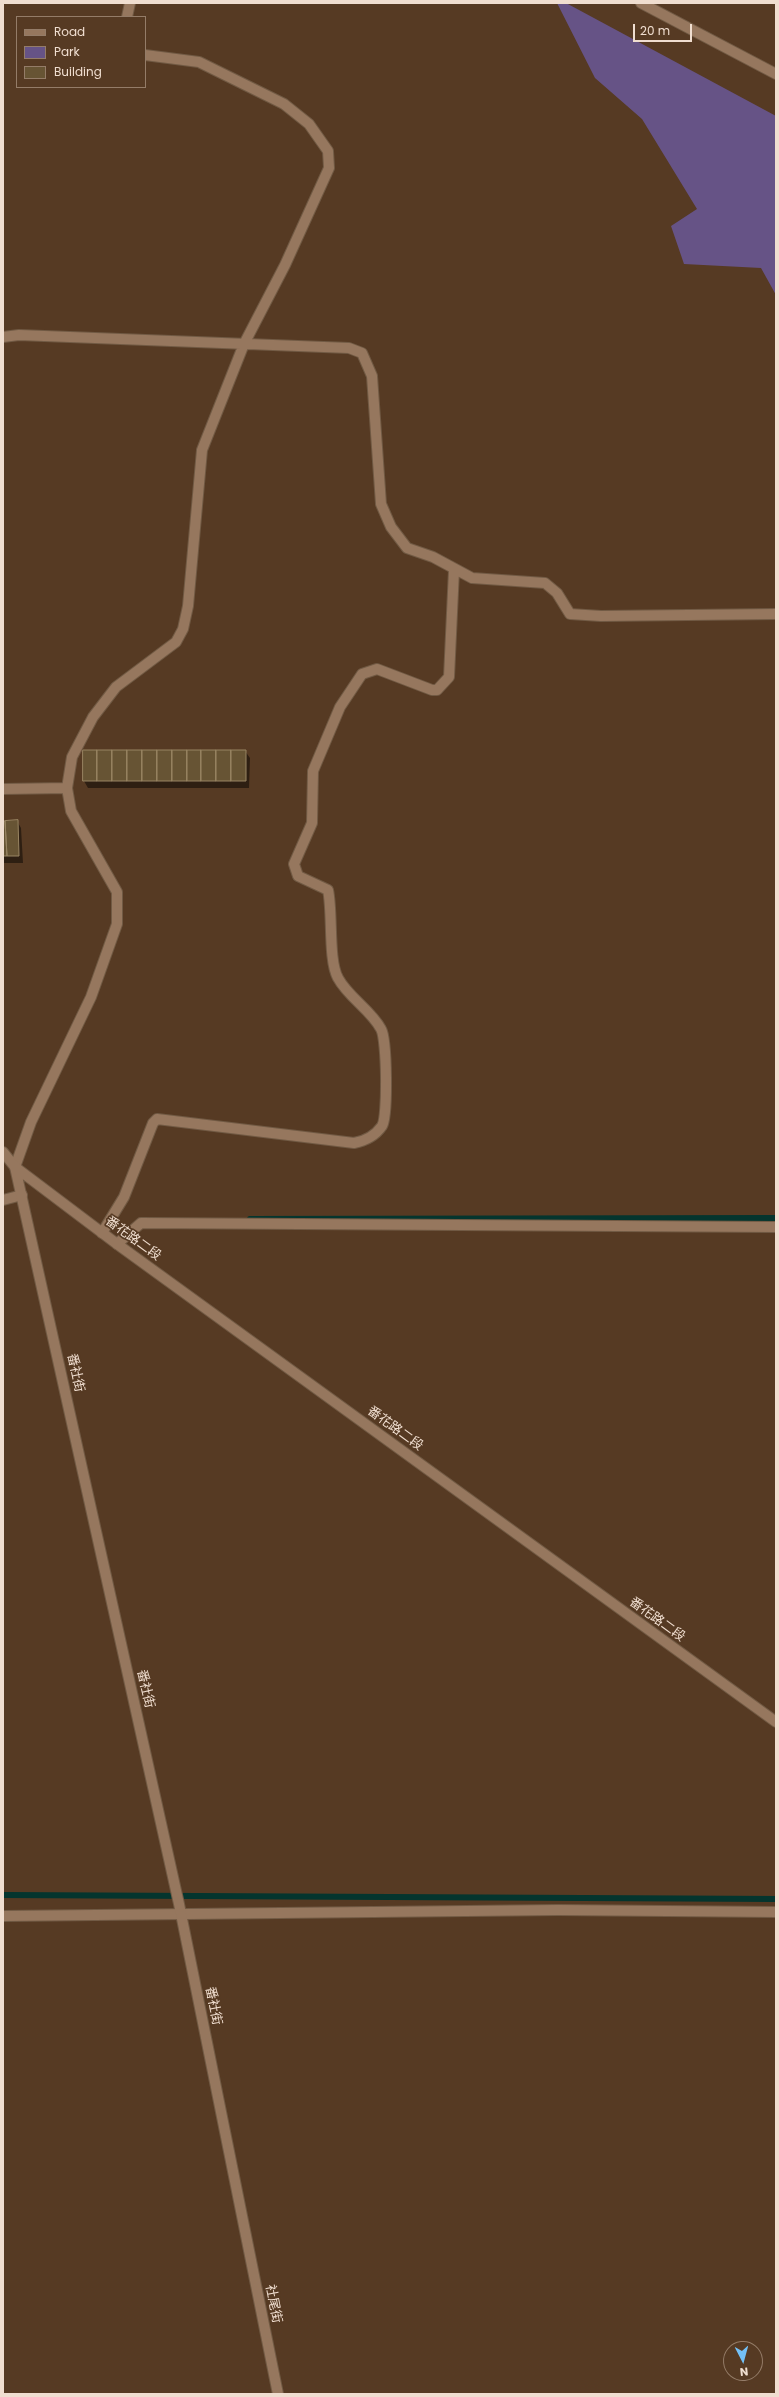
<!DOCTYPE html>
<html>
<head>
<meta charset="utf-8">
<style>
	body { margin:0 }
	#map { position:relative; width:779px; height:2397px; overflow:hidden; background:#563a23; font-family:Poppins,sans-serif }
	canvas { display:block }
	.frame { position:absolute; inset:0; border:4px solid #f0ded0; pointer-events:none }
	.legend { position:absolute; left:16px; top:16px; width:130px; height:72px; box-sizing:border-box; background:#563a23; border:1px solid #947c68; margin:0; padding:5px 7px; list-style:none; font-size:12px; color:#f0ded0 }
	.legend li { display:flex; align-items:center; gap:8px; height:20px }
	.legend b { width:20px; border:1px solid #947c68 }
	.north { position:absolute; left:723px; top:2341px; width:40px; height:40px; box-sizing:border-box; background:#563a23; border:1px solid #947c68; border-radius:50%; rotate:174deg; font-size:11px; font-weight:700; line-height:16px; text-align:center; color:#f0ded0 }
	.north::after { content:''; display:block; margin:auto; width:14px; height:18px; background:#74c0f6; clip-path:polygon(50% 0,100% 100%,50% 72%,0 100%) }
	.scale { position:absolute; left:633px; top:24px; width:59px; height:18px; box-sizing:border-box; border:2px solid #f0ded0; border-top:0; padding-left:5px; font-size:12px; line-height:14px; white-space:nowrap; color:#f0ded0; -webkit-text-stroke:3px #563a23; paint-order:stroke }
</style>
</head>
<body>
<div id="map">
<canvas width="779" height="2397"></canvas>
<div class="frame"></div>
<ul class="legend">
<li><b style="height:5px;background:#96775e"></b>Road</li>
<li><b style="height:11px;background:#665386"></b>Park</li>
<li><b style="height:11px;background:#675434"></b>Building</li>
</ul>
<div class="north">N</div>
<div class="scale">20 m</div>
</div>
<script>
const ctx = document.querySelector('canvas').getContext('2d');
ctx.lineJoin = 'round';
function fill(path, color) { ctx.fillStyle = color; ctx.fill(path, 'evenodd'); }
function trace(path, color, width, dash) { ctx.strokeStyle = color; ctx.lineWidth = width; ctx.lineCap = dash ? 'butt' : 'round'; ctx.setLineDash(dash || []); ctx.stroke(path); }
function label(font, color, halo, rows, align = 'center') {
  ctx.font = font + ' Poppins,"Noto Sans TC",sans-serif'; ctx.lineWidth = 3.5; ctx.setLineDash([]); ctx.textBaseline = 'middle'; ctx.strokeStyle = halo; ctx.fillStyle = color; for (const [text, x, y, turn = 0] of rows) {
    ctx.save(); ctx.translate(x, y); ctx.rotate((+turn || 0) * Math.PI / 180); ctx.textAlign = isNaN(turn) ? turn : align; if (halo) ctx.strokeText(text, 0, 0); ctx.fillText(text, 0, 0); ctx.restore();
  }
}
fill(new Path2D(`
	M557,3H566L776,116V295L761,268L684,264L671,226L697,209L642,119L595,78Z`), '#665386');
fill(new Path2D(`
	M245,751L250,758L249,788H88L84,781Z
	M17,821L21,828L23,863H3V822Z`), '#0007');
trace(new Path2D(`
	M250,1219L776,1218
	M3,1895L776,1899`), '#04352e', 6);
const building = new Path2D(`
	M83,750H97V781H83Z
	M97,750H112V781H97Z
	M112,750H127V781H112Z
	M127,750H142V781H127Z
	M142,750H157V781H142Z
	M157,750H172V781H157Z
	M172,750H187V781H172Z
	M187,750H201V781H187Z
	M201,750H216V781H201Z
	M216,750H231V781H216Z
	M231,750H246V781H231Z
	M18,820L19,856H7L5,821Z
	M3,821H5L7,856H3Z`);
fill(building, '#675434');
trace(building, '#988462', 1);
const lane = new Path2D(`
	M127,17L130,3
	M3,337L19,335L349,348L362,353L372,376L381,504L391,527L407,548L433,557L472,578L545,583L557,593L570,614L601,616L776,614
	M3,789L67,788
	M15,1167L31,1122L91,997L117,924V892L71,811L67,788L72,757L93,717L116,687L176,642L183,629L188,606L202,450L244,344L285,265L329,168L328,151L309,124L284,104L199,62L145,55
	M3,1200L22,1195
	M102,1233L124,1197L153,1123L157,1119L354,1143C365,1141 375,1136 382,1126C388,1117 387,1039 381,1029C371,1010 348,997 338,978C328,960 333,913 328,890L298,876L294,864L312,823L313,771L340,707L362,674L377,669L432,690H437L449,677L454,570
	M117,1244L141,1223L776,1227
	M3,1916L558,1910L776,1912`);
const secondary = new Path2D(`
	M641,3L776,74
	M3,1152L15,1167L117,1244L776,1722
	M15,1167L179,1904L278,2394`);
trace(lane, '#715a44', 12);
trace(secondary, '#715a44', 12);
trace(lane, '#96775e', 10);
trace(secondary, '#96775e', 10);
label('13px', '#f0ded0', '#563a23', [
	["番花路二段",133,1239,36],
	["番社街",75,1373,78],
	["番花路二段",395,1429,36],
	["番花路二段",657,1620,36],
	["番社街",145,1689,77],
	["番社街",213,2006,79],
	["社尾街",273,2304,79]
]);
</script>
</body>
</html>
